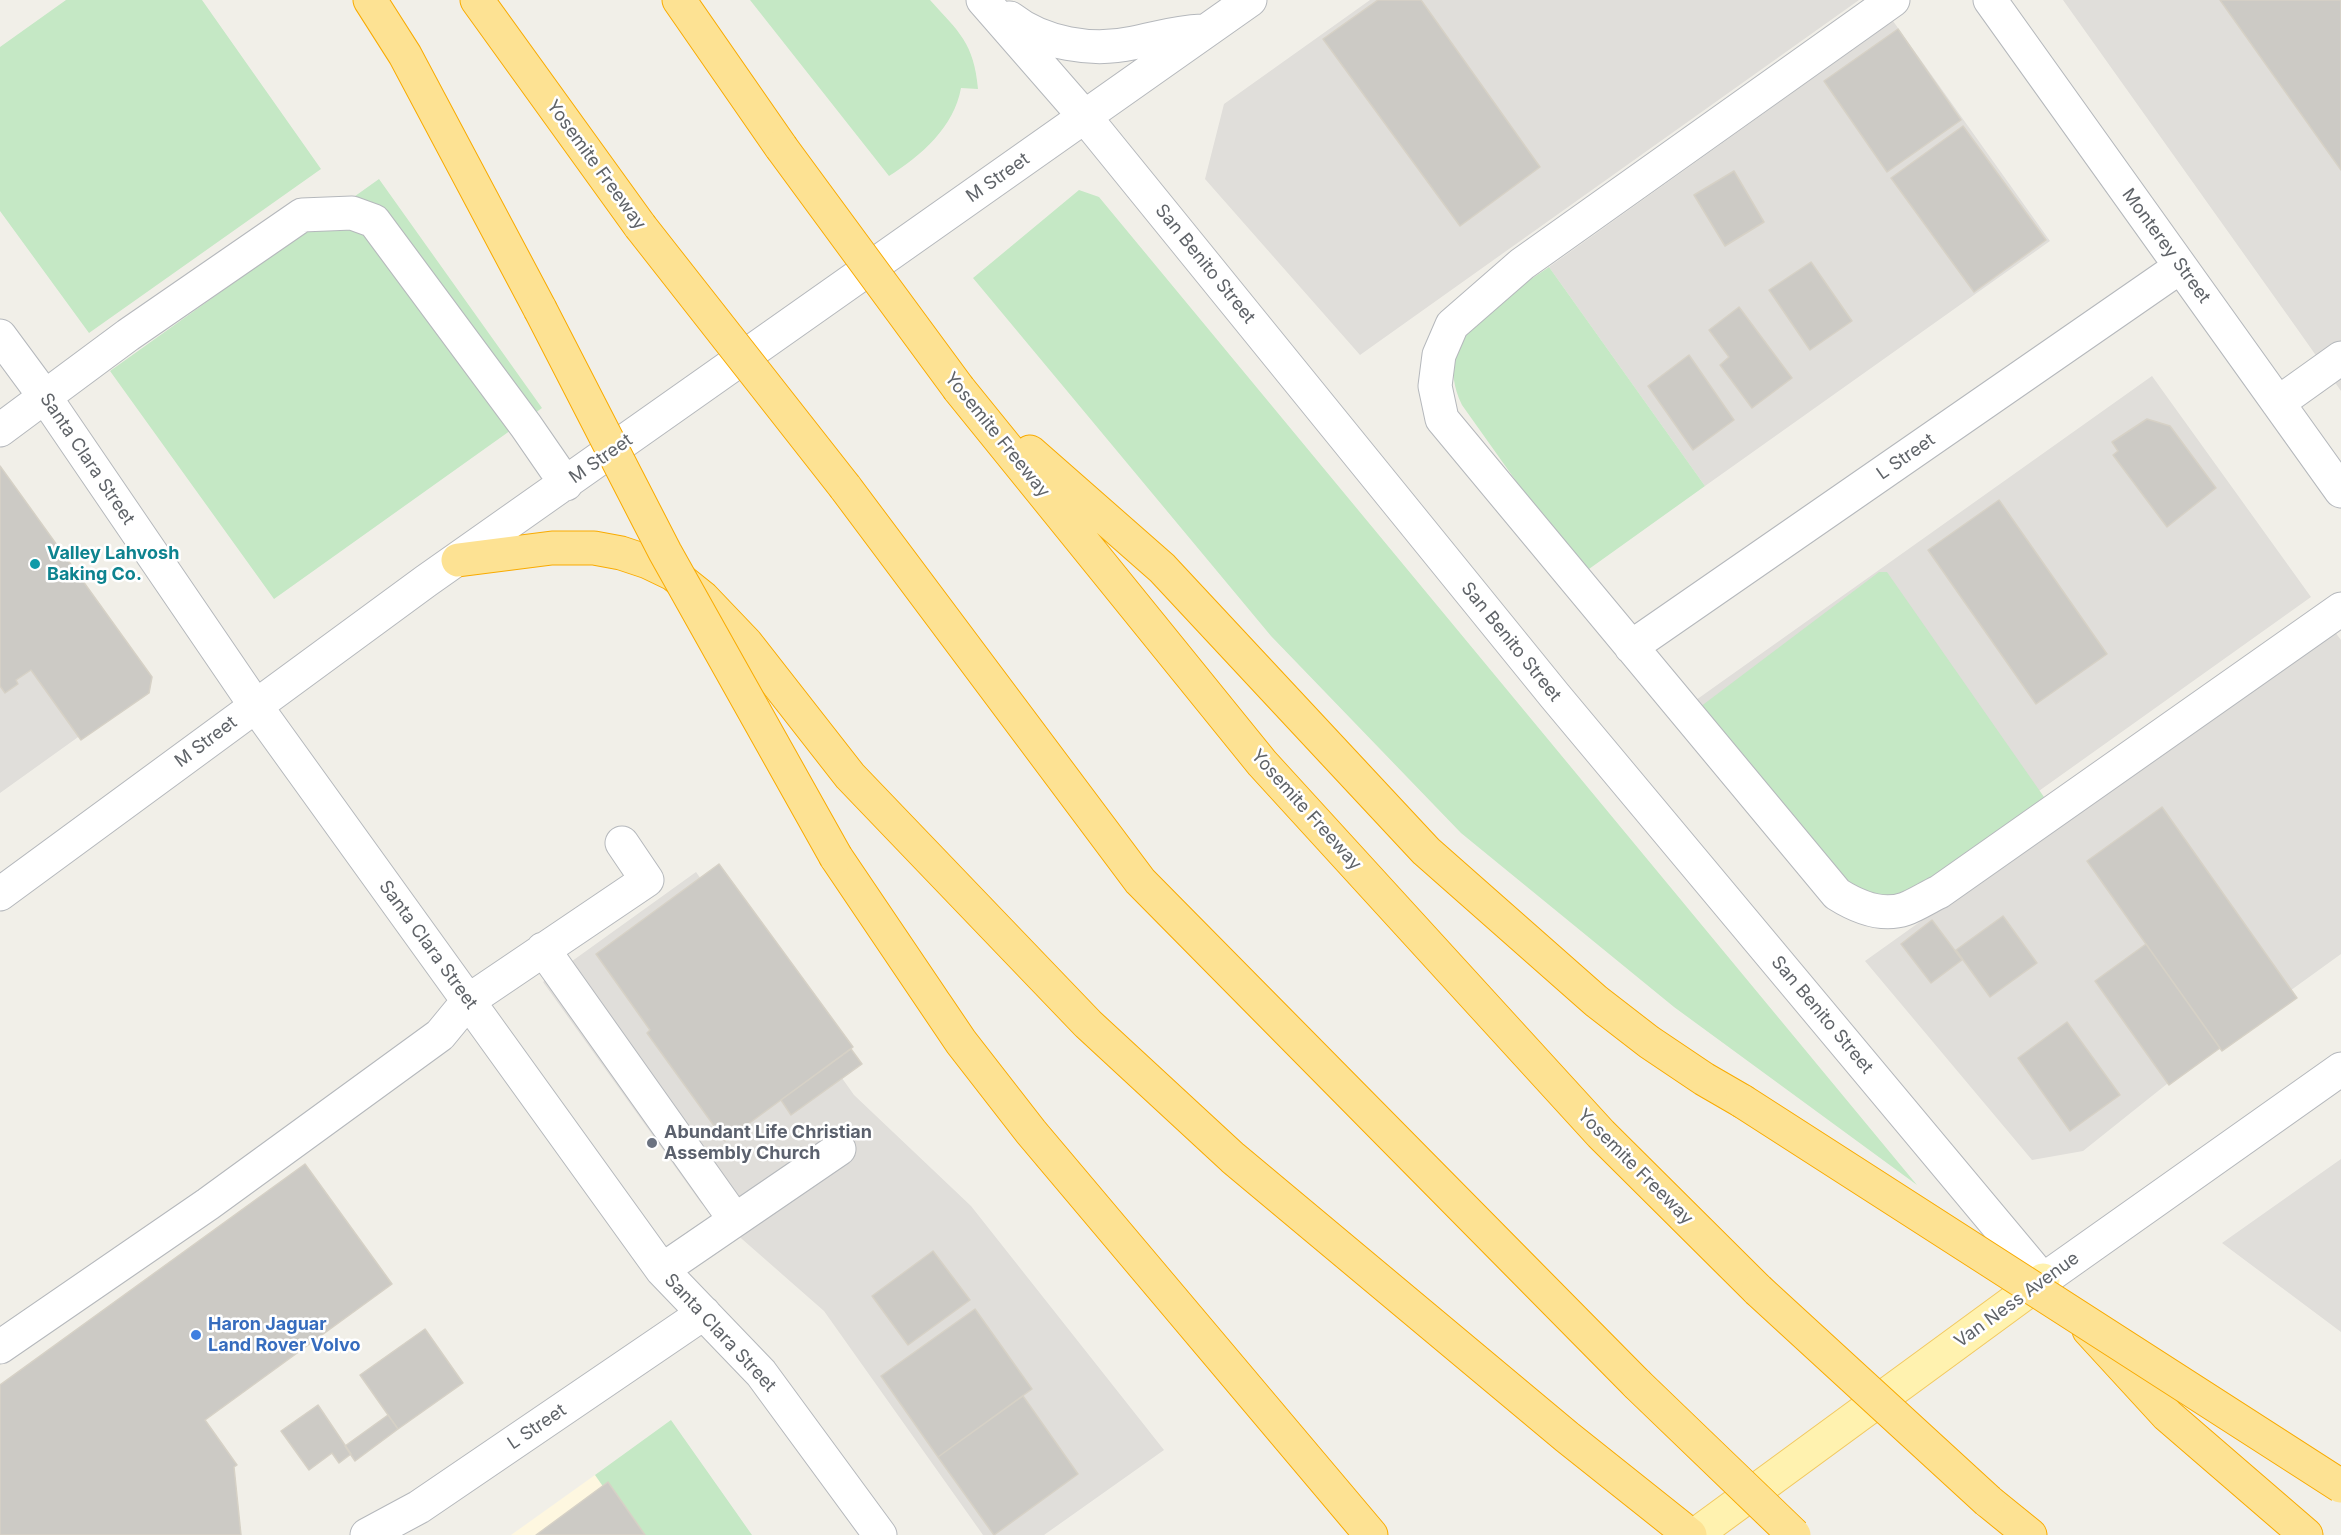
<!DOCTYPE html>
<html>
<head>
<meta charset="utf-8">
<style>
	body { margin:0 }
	canvas { display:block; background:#f1efe8 }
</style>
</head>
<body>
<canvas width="2341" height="1535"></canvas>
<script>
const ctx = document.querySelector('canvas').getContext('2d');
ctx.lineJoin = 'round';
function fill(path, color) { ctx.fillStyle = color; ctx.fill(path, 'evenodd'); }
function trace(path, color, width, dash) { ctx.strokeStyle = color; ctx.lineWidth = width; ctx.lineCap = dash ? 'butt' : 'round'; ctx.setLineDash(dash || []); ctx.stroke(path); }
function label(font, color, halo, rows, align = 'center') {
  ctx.font = font + ' Inter,sans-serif'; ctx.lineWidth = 5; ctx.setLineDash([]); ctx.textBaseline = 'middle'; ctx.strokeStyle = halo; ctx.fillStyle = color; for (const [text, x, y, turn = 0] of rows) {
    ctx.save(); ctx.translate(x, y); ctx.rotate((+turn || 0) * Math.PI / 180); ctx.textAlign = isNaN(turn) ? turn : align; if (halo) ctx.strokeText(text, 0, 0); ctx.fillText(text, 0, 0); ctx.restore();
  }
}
fill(new Path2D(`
	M595,1475L637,1535H511Z`), '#fef7e0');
fill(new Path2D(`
	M1370,0H1859L1360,355L1205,179L1224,104Z
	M2063,0H2341V391L2298,330Z
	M1893,21L2050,241L1705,486L1549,267Z
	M2152,376L2311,597L1914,880L1879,889L1696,700Z
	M0,481L148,687L0,793Z
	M2332,628L2341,640V954L2222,1040L2083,1151L2032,1160L1865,961Z
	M696,872L854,1095L971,1206L1164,1450L1044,1535H983L824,1311L701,1203L543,982Z
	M2341,1159V1332L2222,1243Z`), '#e0deda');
fill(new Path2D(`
	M66,0H202L321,169L89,333L0,211V47Z
	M750,0H930C959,32 974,43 978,89L961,88C954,127 921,156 889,176Z
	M379,179L542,408L274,599L110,371Z
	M1079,190L1099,197L1917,1185L1674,1007L1461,833L1271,636L973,278Z
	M1549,267L1705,486L1582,574L1462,405C1429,333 1499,302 1549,267Z
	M1879,572H1887L2044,797L1925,890L1891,901L1856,890L1841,875L1700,707Z
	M671,1420L752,1535H637L595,1475Z`), '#c5e8c5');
const building = new Path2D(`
	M1378,0H1421L1540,167L1460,226L1323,39Z
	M2220,0H2341V170Z
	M1898,29L1961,120L1887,172L1824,81Z
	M1963,126L2046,240L1974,292L1891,178Z
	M1734,171L1764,222L1725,246L1694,195Z
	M1811,262L1852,321L1810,350L1769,290Z
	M1739,307L1792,378L1752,408L1720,365L1729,357L1709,330Z
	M1689,355L1734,420L1693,450L1648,386Z
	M2147,419L2170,426L2216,488L2167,527L2113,455L2118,451L2112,442Z
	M0,466L152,677L149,693L81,740L31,670L16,680L18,684L5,693L0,686Z
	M1999,500L2107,654L2036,704L1928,550Z
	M2162,807L2297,998L2222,1051L2087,861Z
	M719,864L853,1047L725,1141L647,1033L650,1030L596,954Z
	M2003,916L2037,963L1990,997L1956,950Z
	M1932,920L1962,960L1931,983L1901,944Z
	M2146,944L2220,1048L2169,1085L2095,981Z
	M2067,1022L2120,1095L2070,1131L2018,1058Z
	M851,1049L862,1064L791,1115L781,1100Z
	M305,1164L392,1284L205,1420L237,1465L234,1467L241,1535H0V1385Z
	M933,1251L970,1300L908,1345L872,1296Z
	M975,1309L1032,1389L938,1457L881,1376Z
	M425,1329L463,1383L398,1429L360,1375Z
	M1023,1396L1078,1474L994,1535L938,1457Z
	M318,1405L351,1454L339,1463L332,1453L309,1470L281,1431Z
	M388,1415L398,1429L355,1461L345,1446Z
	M608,1482L645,1535H536Z`);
fill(building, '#cccac5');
trace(building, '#d6d1c6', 1.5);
const minor = new Path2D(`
	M983,0L1085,117L1555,696L2043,1280L2341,1069
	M1893,0L1522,264L1452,325L1439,355L1435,386L1442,419L1837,894C1856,906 1882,917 1905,909C1916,905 1928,897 1939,892L2341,609
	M1990,0L2341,491
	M1010,18C1043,44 1092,52 1133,43C1158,38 1176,32 1202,31
	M0,336L45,397L255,705L662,1270L761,1373L880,1535
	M2278,403L2341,358
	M0,430L128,335L302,215L352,213L374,221L526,426L566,484
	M1631,647L2180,267
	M0,894L426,581L1250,0
	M543,949L735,1220
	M662,1270L839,1149
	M0,1347L208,1204L440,1035L468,1001L647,880L622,843
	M367,1535L419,1507L704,1313`);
const major = new Path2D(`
	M1695,1535L2043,1280`);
const highway = new Path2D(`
	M370,0L405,55L540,309
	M477,0L640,226
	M679,0L781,147
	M959,389L1262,763L1601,1134L1758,1290
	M1030,452L1162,568L1426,851L1596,1001L1649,1042L1704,1079L1742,1101
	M845,487L1140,881L1637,1384
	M458,560L552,548H594L621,553L648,562L673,574L703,598L746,643L850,776L1088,1024L1233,1158L1567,1437L1690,1535
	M836,857L961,1042L1031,1132L1371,1535
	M2089,1330L2167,1415L2306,1535
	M1988,1501L2030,1535`);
trace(minor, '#b5b8bc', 35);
trace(major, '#f2c960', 35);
trace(highway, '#f9ab00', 35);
trace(minor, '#fff', 33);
trace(major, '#fff2af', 33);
trace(highway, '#fde293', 33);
const highwayBridge = new Path2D(`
	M781,147L959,389
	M640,226L845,487
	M540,309L665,552L836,857
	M1742,1101L2341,1486
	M1758,1290L1988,1501
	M1637,1384L1794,1535`);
trace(highwayBridge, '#f9ab00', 35, []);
trace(highwayBridge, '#fde293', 33);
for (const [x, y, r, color] of [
	[35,564,6,"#0f9aa8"],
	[652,1143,6,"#6b7280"],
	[196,1335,6,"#3f7fe0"]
]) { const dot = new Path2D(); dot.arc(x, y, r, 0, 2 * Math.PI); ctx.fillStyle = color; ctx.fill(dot); trace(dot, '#fff', 2); }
label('18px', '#5f6368', '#fff', [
	["Yosemite Freeway",596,165,54],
	["M Street",998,178,-35],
	["Monterey Street",2166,246,54],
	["San Benito Street",1205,264,51],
	["Yosemite Freeway",997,435,51],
	["L Street",1906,457,-35],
	["Santa Clara Street",87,459,56],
	["M Street",601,459,-35],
	["San Benito Street",1511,642,51],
	["M Street",206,742,-37],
	["Yosemite Freeway",1306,810,48],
	["Santa Clara Street",428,945,54],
	["San Benito Street",1822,1015,50],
	["Yosemite Freeway",1635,1167,45],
	["Van Ness Avenue",2017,1300,-36],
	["Santa Clara Street",720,1333,47],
	["L Street",537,1427,-34]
]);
label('bold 18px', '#0d838f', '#fff', [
	["Valley Lahvosh",47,554],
	["Baking Co.",47,575]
], 'left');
label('bold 18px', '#5b616d', '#fff', [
	["Abundant Life Christian",664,1133],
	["Assembly Church",664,1154]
], 'left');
label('bold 18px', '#366cbe', '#fff', [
	["Haron Jaguar",208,1325],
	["Land Rover Volvo",208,1346]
], 'left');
</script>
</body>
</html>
